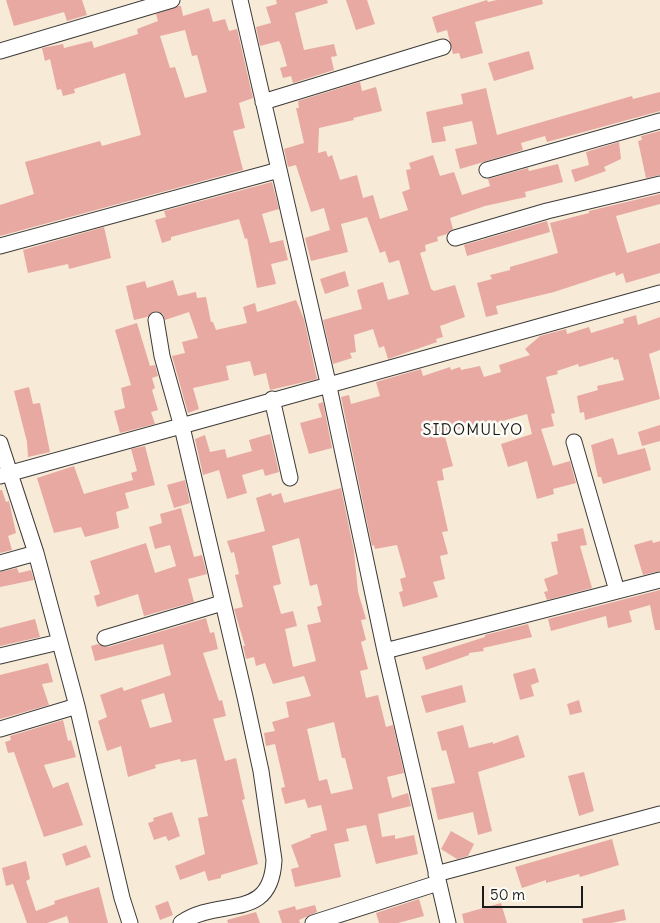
<!DOCTYPE html>
<html>
<head>
<meta charset="utf-8">
<style>
	body { margin:0 }
	#map { position:relative; width:660px; height:923px; overflow:hidden; background:#f7ead7; font-family:Delius,sans-serif }
	canvas { display:block }
	.scale { position:absolute; left:482px; top:886px; width:101px; height:22px; box-sizing:border-box; border:2px solid #1c1c1c; border-top:0; padding-left:6px; font-size:15px; line-height:18px; white-space:nowrap; color:#1c1c1c; -webkit-text-stroke:4px #fdfcf7; paint-order:stroke }
</style>
</head>
<body>
<div id="map">
<canvas width="660" height="923"></canvas>
<div class="scale">50 m</div>
</div>
<script>
const ctx = document.querySelector('canvas').getContext('2d');
ctx.lineJoin = 'round';
function fill(path, color) { ctx.fillStyle = color; ctx.fill(path, 'evenodd'); }
function trace(path, color, width, dash) { ctx.strokeStyle = color; ctx.lineWidth = width; ctx.lineCap = dash ? 'butt' : 'round'; ctx.setLineDash(dash || []); ctx.stroke(path); }
function label(font, color, halo, rows, align = 'center') {
  ctx.font = font + ' Delius,sans-serif'; ctx.lineWidth = 5; ctx.setLineDash([]); ctx.textBaseline = 'middle'; ctx.strokeStyle = halo; ctx.fillStyle = color; for (const [text, x, y, turn = 0] of rows) {
    ctx.save(); ctx.translate(x, y); ctx.rotate((+turn || 0) * Math.PI / 180); ctx.textAlign = isNaN(turn) ? turn : align; if (halo) ctx.strokeText(text, 0, 0); ctx.fillText(text, 0, 0); ctx.restore();
  }
}
fill(new Path2D(`
	M6,0H82L87,15L67,21L64,12L14,26Z
	M276,0H327L328,3L295,13L304,50L334,44L337,56L331,57L334,70L293,83L291,76L283,78L280,68L287,66L281,45L279,41L260,46L256,27L271,23L266,7L277,4Z
	M346,0H367L375,24L356,30Z
	M487,0L488,2L497,0H542L543,4L475,22L483,53L461,59L459,53L453,54L447,30L437,33L432,17Z
	M179,6H181L183,16L209,8L213,22L225,19L229,31L237,29L253,98L239,103L245,128L233,131L243,170L0,236V205L34,194L25,162L100,141L102,146L141,135L125,73L74,89L75,93L63,96L61,89L57,90L50,59L45,61L42,48L63,44L64,48L92,41L94,48L138,34L137,29L158,21L156,14ZM185,30L192,56L197,55L207,92L185,98L175,67L170,68L160,36Z
	M529,51L534,69L494,81L488,63Z
	M360,82L362,91L376,87L382,111L353,118L354,120L319,128L318,153L326,151L328,157L332,155L340,180L357,175L363,198L373,195L380,219L408,210L402,192L410,189L406,170L411,169L409,163L433,155L440,176L454,172L462,195L490,186L488,179L528,168L529,171L558,164L563,182L525,192L526,197L485,206L450,218L453,229L447,234L437,237L438,241L425,245L426,251L420,253L431,289L434,291L455,285L465,317L440,326L443,337L436,339L437,342L388,359L384,346L379,348L373,329L354,335L356,352L350,353L352,358L333,364L323,320L362,309L357,290L383,282L388,300L409,294L399,260L389,263L385,251L380,253L367,217L341,224L348,252L311,261L305,238L330,230L324,208L311,212L296,165L288,167L284,149L304,143L296,108H299L298,101Z
	M486,88L497,135L632,96L633,99L660,92V111L547,142L545,136L521,143L523,150L460,169L455,149L477,144L472,121L443,127L446,141L432,143L426,112L463,104L461,94Z
	M660,131V175L646,178L638,141L642,140L641,136Z
	M619,142L621,159L604,167L606,171L575,182L571,170L589,165L586,152Z
	M272,182L279,209L262,214L270,243L283,240L288,260L271,264L276,284L257,288L247,238L245,239L239,219L171,237V240L162,243L155,220L166,217L164,211Z
	M660,194V204L616,216L627,253L660,243V273L626,283L623,273L616,276L615,272L554,292L496,306L498,314L486,317L477,283L492,279L490,275L510,270V267L558,253L550,223L589,213V211Z
	M547,221L550,232L467,256L464,245Z
	M104,227L111,258L69,269L68,264L28,273L23,250Z
	M345,271L349,286L325,294L320,279Z
	M173,280L178,296L196,292L197,298L206,297L211,322H213L216,330L247,323L243,307L255,303L257,312L296,300L304,319L317,379L270,390L266,373L254,376L250,361L226,366L229,380L193,388L199,409L188,413L172,356L185,353L182,342L198,338L189,312L165,320L163,314L155,311L147,317L134,320L126,286L145,281L147,288Z
	M636,315L638,325L660,317V350L649,354L660,399L585,420L584,412L580,413L577,396L598,390L597,386L624,380L618,359L614,360L613,357L579,367L578,364L557,371L558,374L546,377L555,413L551,414L554,426L541,429L553,466L570,461L576,483L553,489L554,494L537,499L527,461L508,467L501,444L532,434L527,414L492,424L491,420L444,433L453,466L442,469L444,480L437,481L448,531L442,532L448,554L440,556L445,579L433,582L438,597L403,607L399,592L403,591L400,579L406,577L397,545L375,549L374,545L372,546L341,397L349,395L351,404L380,396L376,382L421,369L423,376L450,367L451,370L460,367L461,370L480,366L484,377L501,372L499,365L530,355L525,349L540,336L566,329L567,334L589,327L591,333L624,323L623,319Z
	M137,323L150,366L155,365L158,376L152,378L155,388L152,390L158,410L151,412L155,424L120,433L114,411L125,408L121,388L131,385L115,330Z
	M29,387L33,404L40,403L50,452L28,457L27,442L14,391Z
	M323,402L332,448L309,454L300,423L322,417L318,404Z
	M660,425V441L642,446L638,432Z
	M270,434L279,472L265,476L263,469L242,475L247,493L227,499L219,470L203,475L195,439L205,435L210,452L225,449L227,458L252,451L249,440Z
	M613,438L618,455L645,448L651,470L603,484L601,477H598L591,445Z
	M145,446L155,485L125,493L129,508L116,512L119,528L85,537L81,527L54,533L37,478L74,466L84,494L133,480L131,473L137,471L131,449Z
	M185,480L190,503L174,508L167,485Z
	M341,488L354,551L358,592L366,619L361,620L366,640L361,642L368,669L360,671L366,698L378,695L386,727L393,725L404,773L387,777L392,798L408,793L411,806L378,814L382,837L395,835V839L414,835L418,854L376,864L366,825L346,829L349,841L334,844L341,877L295,887L291,869L299,867L291,845L311,837L310,835L327,830L321,805L308,808L305,799L285,804L281,788L285,787L275,744L266,746L264,733L275,731L272,722L289,717L286,702L311,696L304,676L273,684L265,663L256,666L254,657L246,659L243,646H245L234,609L243,607L235,575L239,574L234,552L231,553L227,541L265,531L256,498L271,493L272,496L281,493L284,503ZM299,538L310,586L317,584L322,605L317,607L321,622L307,625L316,661L293,667L285,629L297,626L293,611L281,614L273,586L281,584L272,546ZM334,722L342,758H345L353,789L331,794L327,779L319,781L307,729Z
	M0,490H2L6,502L9,501L16,533L8,536L12,550L0,553Z
	M181,508L194,557L202,555L207,574L188,579L194,602L144,616L138,594L97,607L94,596L100,594L90,561L146,543L155,573L176,566L170,545L155,549L149,527L162,523L160,514Z
	M583,528L587,545L580,546L592,588L547,600L544,592L548,591L544,579L558,574L551,542L558,541L557,534Z
	M652,540L653,543L660,541V571L643,575L634,545Z
	M17,568L19,573L31,570L34,580L0,587V572Z
	M660,590V630H655L650,605L629,611L632,622L608,628L606,616L551,631L548,619Z
	M206,618L210,633L214,632L218,649L203,653L219,701L222,700L226,716L213,719L225,761L236,758L245,799L242,800L258,864L221,875V878L208,881L205,871L180,880L175,866L205,854L198,818L208,816L196,759L181,762L180,759L155,765L156,768L128,777L121,746L107,751L98,721L107,717L100,695L122,687L124,691L171,675L163,644L95,661L91,646L98,644L108,647ZM164,693L172,722L150,728L141,700Z
	M35,619L40,637L0,646V628Z
	M528,624L532,637L483,648L484,651L469,653V655L426,670L422,657L485,637V635Z
	M48,663L53,682L42,684L49,705L0,719V675Z
	M535,668L539,682L531,685L534,696L520,700L513,674Z
	M462,685L466,702L426,713L421,696Z
	M579,700L582,712L570,715L567,704Z
	M63,720L68,741L71,740L76,757L44,765L53,788L68,782L83,825L44,837L14,752L8,753L5,742L11,740L10,736Z
	M463,725L469,748L493,742V744L518,735L525,757L478,772L492,831L478,835L473,812L438,820L431,788L455,783L446,750L442,751L437,732Z
	M584,772L594,811L579,816L568,776Z
	M172,812L180,836L168,841L166,836L154,840L148,823L154,821L153,818Z
	M451,831L474,844L468,856L457,859L441,849Z
	M612,839L619,865L580,877L579,874L546,883V880L522,888L515,867Z
	M86,845L91,857L66,866L62,854Z
	M26,861L30,879L26,881L36,911L55,904L54,901L99,887L108,923H69L67,916L47,923H27L13,884L6,886L2,868Z
	M419,899L424,916L398,923H379L376,913Z
	M168,901L173,915L160,920L155,906Z
	M501,903L507,923H464L462,914Z
	M315,905L317,912L299,920L300,923H282L278,911L295,906L296,910Z
	M624,909L626,920L611,923H583L582,919Z
	M256,912L260,923H228L227,920Z`), '#e8a9a2');
const minor = new Path2D(`
	M240,0L329,387L385,651L448,923
	M0,51L172,0
	M263,102L443,47
	M487,170L660,121
	M455,238L547,211L660,184
	M0,246L279,170
	M156,320L162,356L182,427L245,697L261,771L274,860C271,923 220,896 181,923
	M272,399L290,478
	M574,442L617,591
	M0,443L36,553L77,706L122,898L130,923
	M0,476C220,415 440,355 660,293
	M0,563L36,553
	M105,638L222,603
	M385,651L660,580
	M0,656L59,642
	M0,729L77,706
	M436,874L660,814
	M313,923L438,883`);
trace(minor, '#3d3b38', 17);
trace(minor, '#fff', 15);
ctx.letterSpacing = '1px';
label('16px', '#1c1c1c', '#fdfcf7', [
	["SIDOMULYO",473,430]
]);
ctx.letterSpacing = '0px';
</script>
</body>
</html>
